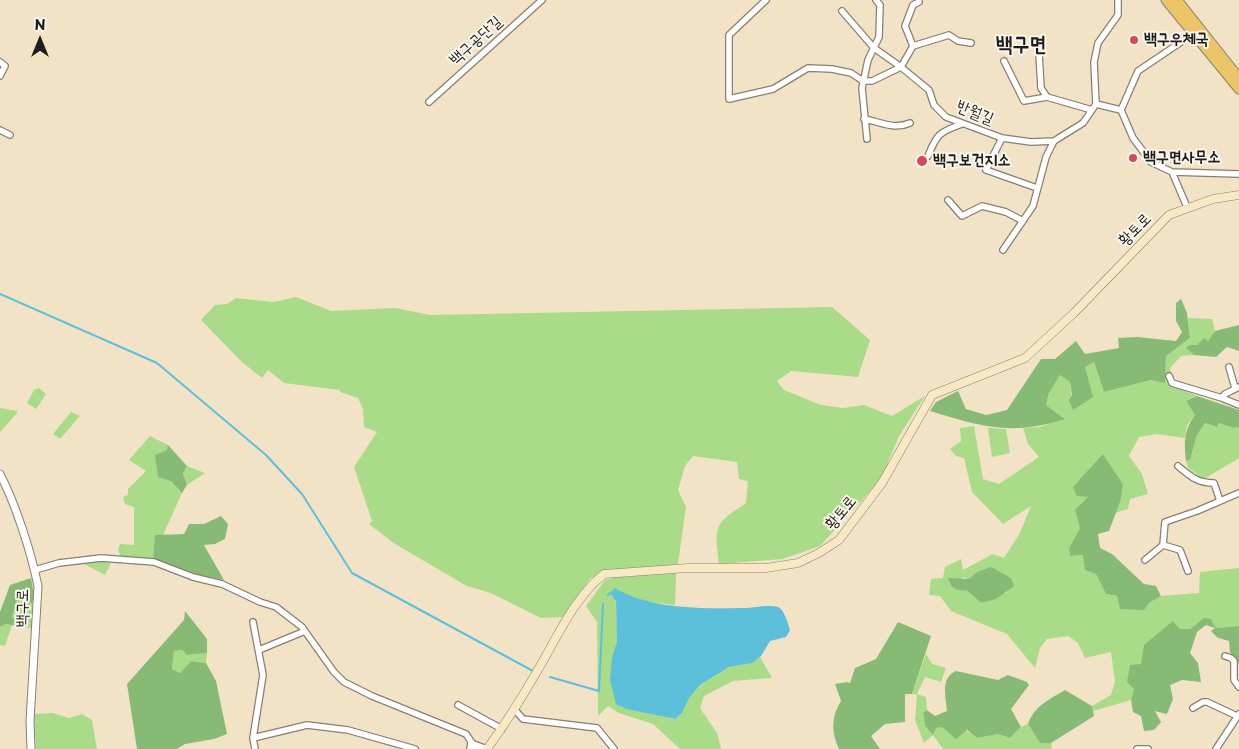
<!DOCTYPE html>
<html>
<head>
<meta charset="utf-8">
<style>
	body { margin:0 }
	#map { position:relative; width:1239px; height:749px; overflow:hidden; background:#f2e3c7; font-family:"Playpen Sans",sans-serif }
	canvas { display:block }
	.north { position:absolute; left:15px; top:15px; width:50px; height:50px; -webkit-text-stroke:4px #fbf7ec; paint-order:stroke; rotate:0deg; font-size:14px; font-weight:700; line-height:20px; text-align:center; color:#1c1c1c }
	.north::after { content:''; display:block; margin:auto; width:18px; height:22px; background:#1c1c1c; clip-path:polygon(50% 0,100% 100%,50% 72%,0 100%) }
</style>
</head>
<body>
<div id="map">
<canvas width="1239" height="749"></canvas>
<div class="north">N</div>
</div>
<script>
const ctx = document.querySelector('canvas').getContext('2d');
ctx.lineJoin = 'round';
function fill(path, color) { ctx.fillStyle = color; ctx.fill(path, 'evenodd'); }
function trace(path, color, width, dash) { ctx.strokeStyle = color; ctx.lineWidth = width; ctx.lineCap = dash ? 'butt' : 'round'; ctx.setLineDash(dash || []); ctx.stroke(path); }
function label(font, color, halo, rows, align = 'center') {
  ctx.font = font + ' "Playpen Sans","Poor Story",sans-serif'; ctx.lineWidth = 4; ctx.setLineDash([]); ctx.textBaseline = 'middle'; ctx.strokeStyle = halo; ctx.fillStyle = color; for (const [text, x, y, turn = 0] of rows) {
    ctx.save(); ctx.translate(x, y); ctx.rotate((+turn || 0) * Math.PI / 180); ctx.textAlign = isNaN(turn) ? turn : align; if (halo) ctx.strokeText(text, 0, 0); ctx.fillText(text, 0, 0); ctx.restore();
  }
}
fill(new Path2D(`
	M296,297L331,311L395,308L430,315L832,307L870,340L858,377L791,371L777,381L784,390L821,405L843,408L864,405L892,416L925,396L899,436L881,479L820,546L783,559L719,564C715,525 713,525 746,503L748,481L739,479L737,462L693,456L685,466L678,490L686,507L678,564L591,578L564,617L541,618L491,593L467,586L395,544L369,524L372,521L354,467L377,432L364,427L363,409L358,398L340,392V390L284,383L268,370L262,378L242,362L201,320L215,305L227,304L236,298L274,302Z
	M1188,318L1212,319L1215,331L1208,341L1187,348L1194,355L1181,356L1170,368L1173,386L1197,396L1186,401L1195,415L1187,425L1185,438L1156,434L1139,437L1129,456L1142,474L1148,494L1130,499L1128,509L1115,513L1121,499L1123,484L1103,454L1080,528L1069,548L1070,556L1083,555L1096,574L1106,594L1149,603L1161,596L1199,593L1200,572L1239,568V626L1216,628L1211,619L1196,624L1190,629H1180L1173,621L1141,664L1131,700L1093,711L1092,706L1111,695L1115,682L1111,652L1085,658L1078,643L1068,636L1047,639L1040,648L1035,668L1007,634L951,611L940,596L929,595L931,579L943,578L945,567L961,559L963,570L993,554L1004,558L1020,533L1031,506L1003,524L972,492L964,458L956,456L950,449L961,441L960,428L974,426L983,479L999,484L1039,457L1028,444L1023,428L1040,427L1064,418L1046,405L1049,393L1060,374L1070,382L1073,410L1084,366L1094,362L1104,392L1151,380L1165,382L1166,356L1190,338ZM962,577L1008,592C998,594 992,600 981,603L966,590Z
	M39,388L46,394L36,409L27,403L34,390Z
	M0,408L17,411V413L0,432Z
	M71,412L80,416L60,439L53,434Z
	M1205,423L1217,427L1219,423L1234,428L1239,427V458L1204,479L1188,468L1186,461L1190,460L1197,435Z
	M988,428L1006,429L1010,453L992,457Z
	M150,436L168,445L171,481L182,493L163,535H155L153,559L121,557L118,550L120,544L134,545V507L125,504L123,497L128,495V489L146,471L129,460Z
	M187,466L205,473L187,485L183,473Z
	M99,561L111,563L105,575L84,564Z
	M676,573L675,605C653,603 634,600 615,589L621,707L673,719L682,713L686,701L700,685L729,667L751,663L760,657L772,678L733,681L704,696L700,708L717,733L721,749H680L653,724L619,713L608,706L598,716L597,622L586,606L605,580L618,576Z
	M17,600L32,603L33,628L23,627L12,617Z
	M6,624L12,625L5,646L0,645V627Z
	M182,650L187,655L207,653L206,663L191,661L180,673L172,669L174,651Z
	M926,654L932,664L946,668L941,682L925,677L917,694L926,697L927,710L923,713L925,726L933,735L936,728C950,724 966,729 977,738L998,734L1010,738L1021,727L1028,724L1040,743H1051L1052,749H943L933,735L924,743L915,720L917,695L912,694Z
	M53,713L69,718L82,714L92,720L97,749H36L34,714Z`), '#aadb89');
fill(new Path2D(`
	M1181,299L1187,313L1190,338L1166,356L1165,383L1151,380L1104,392L1094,362L1085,367L1093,397L1073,410L1069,400L1072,395L1070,382L1060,375L1049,393L1046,405L1065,419C1011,436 982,427 930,411L936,402L958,391L966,409L986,415L1007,410L1041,359H1055L1076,341L1085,354L1119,348L1118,338L1137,337L1176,341L1182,332L1176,321V303Z
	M1239,325V351L1227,347L1216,357L1194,355L1186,348L1190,345H1197L1204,338L1208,341L1215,331Z
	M1197,396L1239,410V427L1234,428L1219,423L1217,427L1205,423L1197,435L1190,460L1186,461C1184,442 1184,430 1195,415L1186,401Z
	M168,445L187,466L183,473L187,485L182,493L171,481L158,477L155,455L167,450Z
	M1103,454L1123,484L1121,499L1109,531L1098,534L1100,548L1112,554L1144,584L1156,586L1161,596L1149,603L1144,610L1120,609L1117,596L1106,594L1096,574L1085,570L1083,555L1070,556L1069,548L1080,528L1075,510L1088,497L1077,496L1073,487Z
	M221,516L228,524L225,539L215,544L204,545L224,580L191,573L153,559L155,535L184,534L189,524H204Z
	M991,567L1011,578L1014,586L996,599L981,603L966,590C955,591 951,588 948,578L969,579L977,572Z
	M31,578L34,595L32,603L17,600L12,617L23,627L6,624L0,627V612L10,585Z
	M185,611L207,639V653L187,655L182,650L174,651L172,669L180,673L191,661L206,663L216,681L227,734L214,739L185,744L177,749H137L127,684L184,620Z
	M1204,618L1211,619L1216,628L1239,626V664L1230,652L1229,641L1218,638L1211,631L1215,628L1206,625L1197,632L1190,653L1198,663L1201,682L1182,680L1170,685L1173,699L1167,714L1155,711L1161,722L1154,730L1144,731L1141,716L1133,712L1131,700L1134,689L1127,682L1130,665L1141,664L1144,645L1173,621L1180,629H1190Z
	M898,622L931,636L912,694H905V722L885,724L871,736L880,749H839C831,732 831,717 841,701L835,684L847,682L850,683L855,668L876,659Z
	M956,671L998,680L1008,675L1027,682L1029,685L1011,709L1021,727L1010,738L998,734L977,738L967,730L956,739L942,727L936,728L933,735L925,726L923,713L927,710L935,716L947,711C946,696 940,678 956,671Z
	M1065,690L1092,706L1094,716L1051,743H1040L1028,724C1034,706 1050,699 1065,690Z`), '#87bb75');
fill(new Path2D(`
	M615,588C648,609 705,609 743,608C753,608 768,604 778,607C784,609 788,624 790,630L786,637L770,641L761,656L752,663L729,667L700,685L689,698L682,713L675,719L626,709L616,704L610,680L612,657L617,642L616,601L610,593Z`), '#5cc0da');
trace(new Path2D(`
	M0,294L157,363L266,455L302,494L352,573L533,671
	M608,595L610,593
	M550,677L599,691L603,604`), '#5cc0da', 2);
const minor = new Path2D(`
	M766,0L729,35V99L773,89L808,68L832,69L851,73L863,81H872L901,67L929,90L934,105L946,117L1002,138L1031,142L1054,141L1083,123L1096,104L1094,62L1098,43L1118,15V0
	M842,11L874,48L901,67L913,46L949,35L958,41L971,43
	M913,46L905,26L913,5L919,2
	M1039,54L1041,88L1047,97L1092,110
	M1004,61L1024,101L1047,97
	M0,62L5,66L0,76
	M429,102L542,0
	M1096,104L1121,110
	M1121,110L1133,138L1151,162L1172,172L1187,207
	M1121,110L1138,71L1196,32
	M864,119C881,122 894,130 910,123
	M0,130L10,135
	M1002,138L986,170L1037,188
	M867,139L862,88L868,60L879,37L880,5L876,0
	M928,156C937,134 939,132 962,124
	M1172,172L1239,174
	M948,200L962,216L982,206L1006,212L1023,221
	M1003,250L1033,206L1046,157L1054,141
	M1229,367L1235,388
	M1169,376L1172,383L1222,398
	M1239,387L1225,394L1222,398L1239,405
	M1178,466C1190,476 1197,483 1214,483L1220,501
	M1163,545L1180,550L1188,571
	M1145,560L1163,545L1165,522L1197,511L1239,493
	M35,570L59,563L101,558L154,562L193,577L222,584L260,602L276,607L302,627L334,672L344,682L372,696L466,734L476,749
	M253,622L263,675L253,738L255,749
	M259,650L305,631
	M1225,656L1231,658L1234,661V680L1239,687
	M458,705L502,729
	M1193,708L1203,702H1207L1237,716
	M515,710L523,719L597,728L614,749
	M253,738L307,725L348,730L415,749
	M470,749L471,743L487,749
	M1137,749H1148
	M1216,749L1239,714`);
const tertiary = new Path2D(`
	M0,474C16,505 31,552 38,586L30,721L31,749`);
const secondary = new Path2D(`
	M487,749C506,723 523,696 539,668C557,637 575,597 604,574L688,568H766L798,563L819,553L839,540L882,483L932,395L1025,358L1074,313L1169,215L1213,199L1239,195`);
const primary = new Path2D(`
	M1166,0L1239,89
	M1177,0L1239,78`);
trace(minor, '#878072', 8);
trace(tertiary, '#878072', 9);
trace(secondary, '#878072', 9);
trace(primary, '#878072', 11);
trace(minor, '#fff', 5.5);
trace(tertiary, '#fff', 7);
trace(secondary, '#f8e8c3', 8);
trace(primary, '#edc569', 9);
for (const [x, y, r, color] of [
	[1134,40,5,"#d1495b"],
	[1133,158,5,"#d1495b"],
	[922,161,6,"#d1495b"]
]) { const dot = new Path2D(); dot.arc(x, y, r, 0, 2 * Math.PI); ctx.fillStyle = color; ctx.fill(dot); trace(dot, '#fbf7ec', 2); }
label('bold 16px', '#1c1c1c', '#fbf7ec', [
	["백구우체국",1144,40],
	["백구면사무소",1143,158],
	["백구보건지소",933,161]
], 'left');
label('16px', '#1c1c1c', '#fbf7ec', [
	["백구공단길",476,41,-42],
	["반월길",975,113,22],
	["황토로",1135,230,-45],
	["황토로",841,513,-50],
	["백구로",23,608,-89]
]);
label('bold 21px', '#1c1c1c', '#fbf7ec', [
	["백구면",1021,45]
]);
</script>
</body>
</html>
